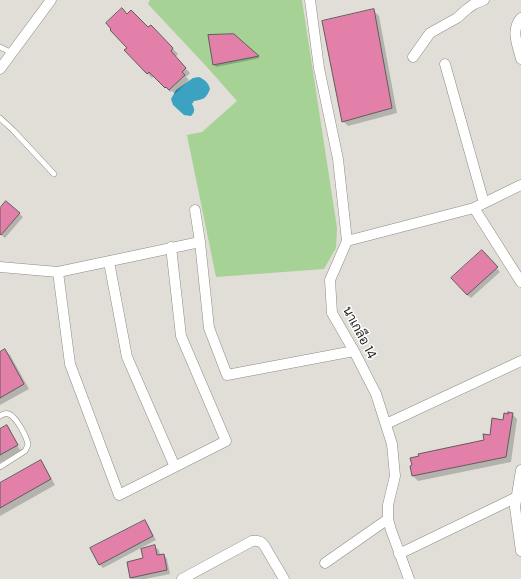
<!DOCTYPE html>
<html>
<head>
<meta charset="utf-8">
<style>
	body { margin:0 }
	canvas { display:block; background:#e0ded7 }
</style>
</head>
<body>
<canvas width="521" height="579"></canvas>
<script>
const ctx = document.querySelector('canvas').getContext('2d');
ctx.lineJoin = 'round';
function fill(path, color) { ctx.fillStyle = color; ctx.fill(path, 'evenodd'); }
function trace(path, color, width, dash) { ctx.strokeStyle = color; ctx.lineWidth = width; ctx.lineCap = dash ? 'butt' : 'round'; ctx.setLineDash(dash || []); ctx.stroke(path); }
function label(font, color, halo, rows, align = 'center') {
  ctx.font = font + ' "DM Sans",Sarabun,sans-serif'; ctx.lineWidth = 3; ctx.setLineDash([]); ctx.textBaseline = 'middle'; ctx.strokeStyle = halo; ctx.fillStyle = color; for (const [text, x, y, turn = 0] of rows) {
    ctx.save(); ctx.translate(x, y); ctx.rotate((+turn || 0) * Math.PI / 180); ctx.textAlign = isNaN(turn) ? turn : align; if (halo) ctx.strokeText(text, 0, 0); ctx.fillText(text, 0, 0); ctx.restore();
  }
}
fill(new Path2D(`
	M150,0H302L337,228L336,248L324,269L216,277L187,135L202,132L237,101L206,66L148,4Z`), '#a6d296');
fill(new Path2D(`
	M199,77C205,80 208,82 210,89C206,98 205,99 194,101L192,104C195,109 195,112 191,116L184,115L173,105L171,99L176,90L193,78Z`), '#3ca2c1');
fill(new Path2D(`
	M374,11L379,16L397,113L348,126L343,121Z
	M127,15L148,28L151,26L178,54L175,57L190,73L186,77L189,80L175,94L172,91L170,92L155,76L152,78L147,73L128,48Z
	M234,35L260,58L216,67L214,64Z
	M6,202L23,217L5,238L0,234V209Z
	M485,255L500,272L471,298L467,295Z
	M5,350L10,355L29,389L0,405V353Z
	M512,414L517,419L511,462L418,481L413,476L485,441L504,421Z
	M7,426L11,431H9L20,450L21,449L11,431L22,450L0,463V430Z
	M40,462L45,467L55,485L0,516V484Z
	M145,521L148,525L156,540L103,568L99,564Z
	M155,547L159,550L160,556L164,555L167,559L170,574L145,579H132L131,578L144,559Z`), '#0003');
const building = new Path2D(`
	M122,8L127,14L131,10L148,27L151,25L173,48L171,51L186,68L182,72L185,75L169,90L166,87L165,88L149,72L147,74L124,50L127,48L110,30L111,29L106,23Z
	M374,9L392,108L342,122L322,21Z
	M234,34L259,56L213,65L208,35Z
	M6,201L20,213L1,235L0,234V208Z
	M482,250L498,267L467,295L451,278Z
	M5,349L24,384L0,398V352Z
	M508,412L513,413L506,457L412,476L410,466L412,465L410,458L419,456L418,454L484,440L483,434L490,435L492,418L503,420L504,413L508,414Z
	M7,425L18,445L0,455V429Z
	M41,460L51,479L0,508V483Z
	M145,520L153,536L99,565L90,548Z
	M155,545L157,555L164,554L167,570L130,578L127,562L143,558L141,549Z`);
fill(building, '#e280a9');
trace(building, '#625b5d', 1);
const lane = new Path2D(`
	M0,47L12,53
	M0,118L13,130L54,174
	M0,416C3,414 6,413 9,414C17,418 27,437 28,445L25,451L0,467`);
const street = new Path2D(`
	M310,0L319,68L338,159L347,241L330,280L332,313L354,351L376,394L392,444L395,476L388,505V519L391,530L409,579
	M521,18C510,31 518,45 521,59
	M413,57L430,33L457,18L467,9L474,4L484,0
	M445,64L484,203
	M0,69L51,0
	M474,208L521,282
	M195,210L200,242L209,328L227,375L354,351
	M347,241L474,208L521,185
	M109,262L127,357L175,467
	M0,267L58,272L200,242
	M58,272L70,364L119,495L226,441L181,336L171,247
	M386,424L521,361
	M521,470L515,507L521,551
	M399,554L517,497
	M325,563L388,519
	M182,579L252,541C257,540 261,541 264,545L284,579`);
trace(lane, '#8c8b84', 6);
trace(street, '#8c8b84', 11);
trace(lane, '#fff', 5);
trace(street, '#fff', 10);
label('13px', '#1a1a17', '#fff', [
	["นาเกลือ 14",359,333,62]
]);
</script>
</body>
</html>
